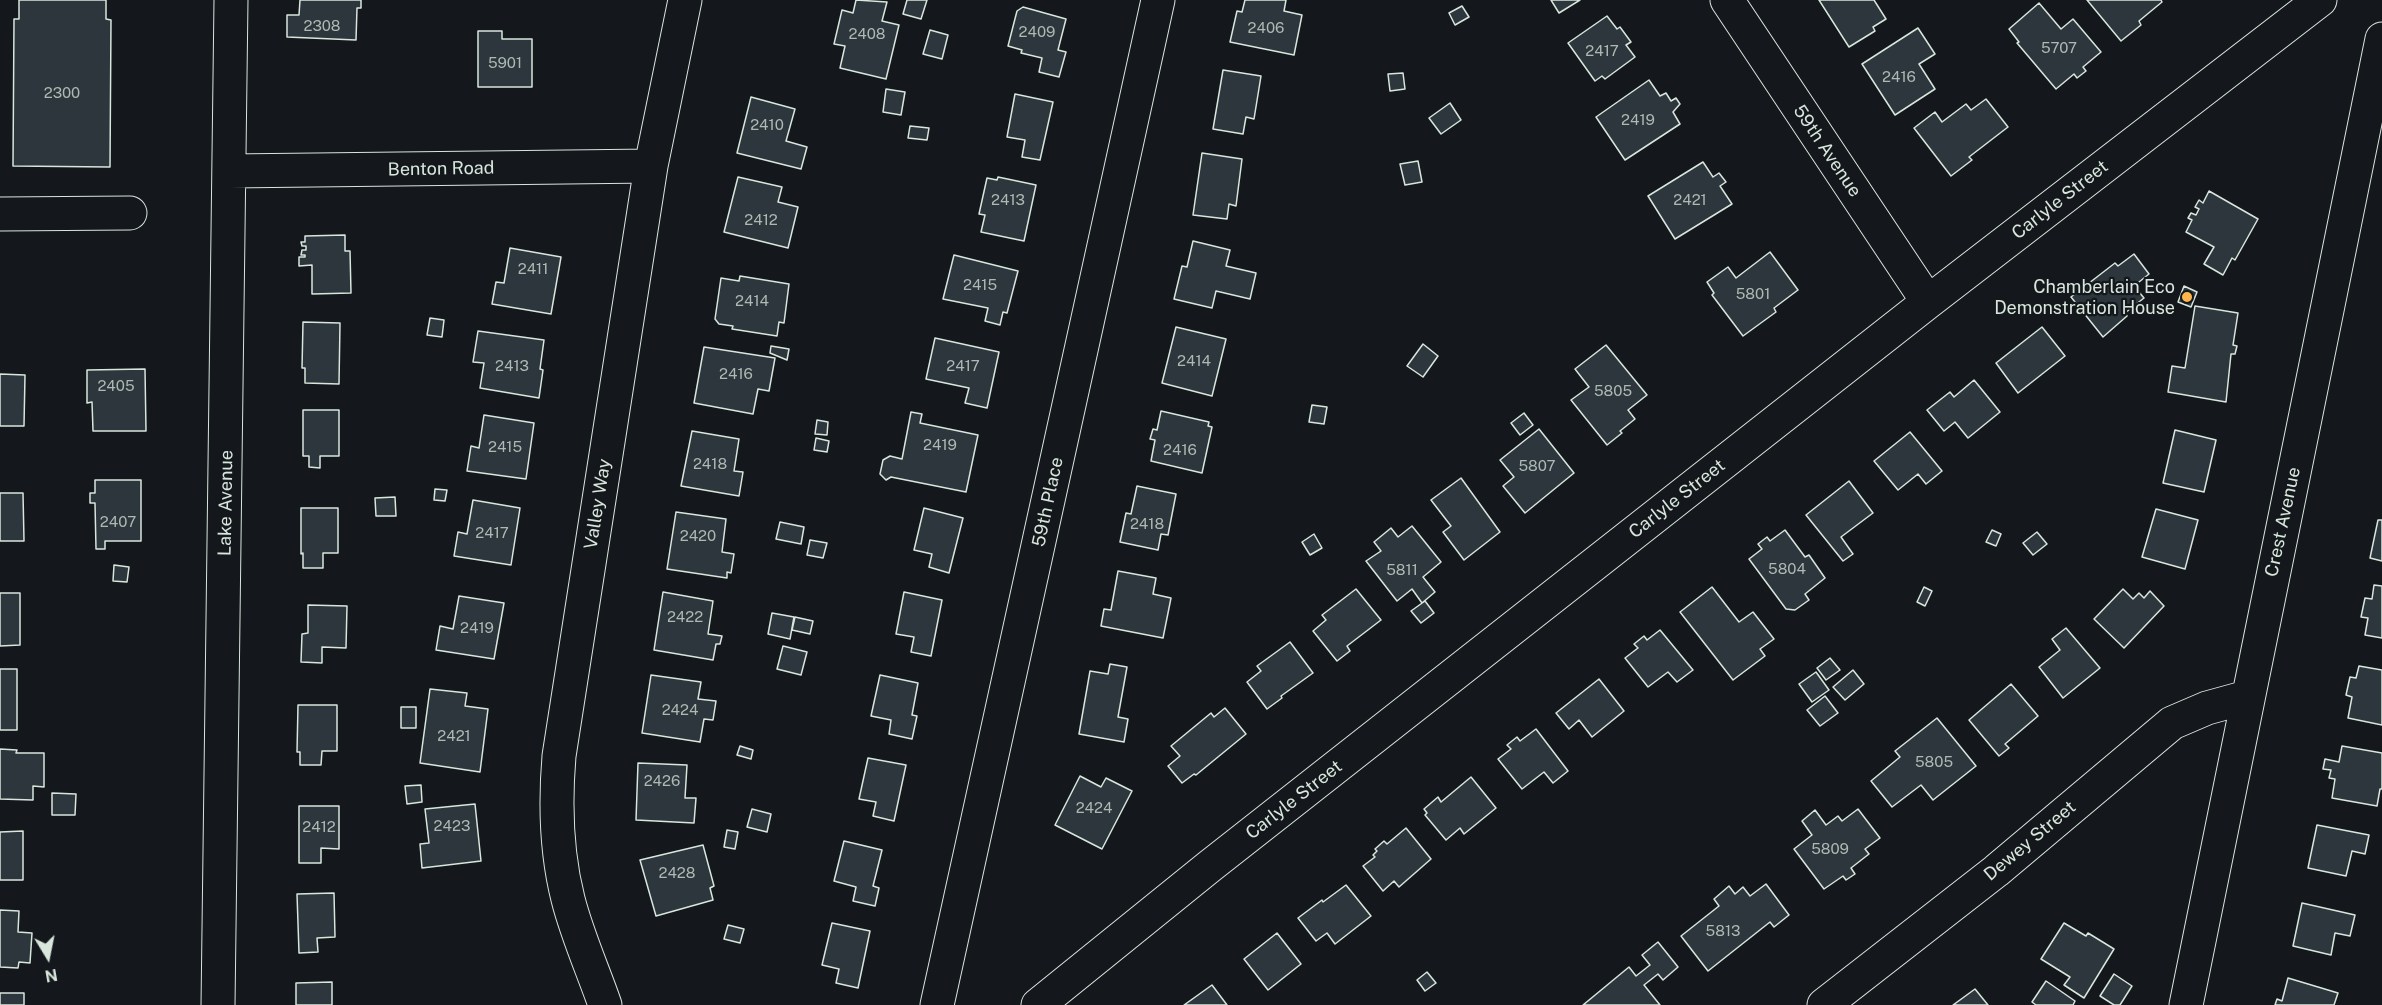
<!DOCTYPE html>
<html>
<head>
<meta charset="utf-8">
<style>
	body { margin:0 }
	#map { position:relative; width:2382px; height:1005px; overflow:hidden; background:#14181c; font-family:"Public Sans",sans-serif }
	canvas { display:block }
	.north { position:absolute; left:18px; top:927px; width:60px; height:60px; -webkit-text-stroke:4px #14181c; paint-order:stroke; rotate:170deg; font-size:16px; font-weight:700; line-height:24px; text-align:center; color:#d8e6dc }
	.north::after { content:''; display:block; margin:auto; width:21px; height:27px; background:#d8e6dc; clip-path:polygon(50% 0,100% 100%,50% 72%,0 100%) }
</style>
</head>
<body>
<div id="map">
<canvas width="2382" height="1005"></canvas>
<div class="north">N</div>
</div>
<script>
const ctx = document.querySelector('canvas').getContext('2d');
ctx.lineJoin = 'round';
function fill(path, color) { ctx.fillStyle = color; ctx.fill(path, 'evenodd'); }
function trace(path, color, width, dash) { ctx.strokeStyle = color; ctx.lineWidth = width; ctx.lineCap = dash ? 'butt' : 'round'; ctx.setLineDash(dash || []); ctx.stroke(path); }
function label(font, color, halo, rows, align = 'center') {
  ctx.font = font + ' "Public Sans",sans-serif'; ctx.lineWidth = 4.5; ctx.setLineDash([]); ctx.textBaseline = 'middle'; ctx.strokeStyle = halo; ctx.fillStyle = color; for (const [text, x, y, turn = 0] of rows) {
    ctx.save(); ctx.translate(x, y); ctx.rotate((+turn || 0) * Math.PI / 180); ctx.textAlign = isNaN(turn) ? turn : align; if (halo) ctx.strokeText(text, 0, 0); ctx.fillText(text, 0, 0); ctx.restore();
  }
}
const building = new Path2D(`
	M19,0H106V19L111,20L110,167L13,166L14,19H19Z
	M300,0H361V8H357L356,40L287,37V15H299Z
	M856,0L887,2L882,21L899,25L886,79L840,68L845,46L834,44L842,10L853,13Z
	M907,0H927L921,19L903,14Z
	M1245,0H1286L1284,11L1302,15L1294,55L1230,42L1237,11L1242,12Z
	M1551,0H1580L1559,13Z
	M1819,0H1874L1886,19L1873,27L1875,31L1849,47Z
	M2087,0H2161L2162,2L2139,21L2141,25L2121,41Z
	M2039,3L2061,29L2073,19L2101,52L2083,67L2086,71L2077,78L2074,74L2056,89L2017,43L2019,42L2009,29Z
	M1462,6L1469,17L1455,25L1449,13Z
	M1023,7L1066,19L1058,50L1066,52L1059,77L1039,72L1042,58L1021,53L1022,50L1008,46L1017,11Z
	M1607,16L1617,29L1620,27L1631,42L1626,45L1635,57L1605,79L1602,76L1595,81L1568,43Z
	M1918,28L1935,54L1919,64L1935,89L1895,115L1862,64Z
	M930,30L948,35L942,59L923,54Z
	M478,31H502V39H532V87H478Z
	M1223,70L1261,76L1254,119L1246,117L1243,134L1213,129Z
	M1403,73L1405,89L1390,91L1388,74Z
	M1649,80L1660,96L1666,93L1671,101L1676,98L1680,104L1673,112L1680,124L1625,160L1596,117Z
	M886,89L905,92L901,115L883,112Z
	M1015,94L1053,102L1040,160L1022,157L1025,140L1007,137Z
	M751,97L795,109L786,141L807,147L801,169L737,153Z
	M1986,99L2008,127L1969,157L1972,160L1951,176L1914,128L1935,112L1942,122L1966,104L1971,110Z
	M1450,103L1461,120L1441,134L1429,118Z
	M910,126L929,128L927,140L908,138Z
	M1202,153L1242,159L1236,206L1229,204L1227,219L1193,215Z
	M1418,161L1422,182L1405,185L1400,164Z
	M1703,162L1713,177L1719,173L1726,182L1720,186L1732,204L1675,239L1648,196Z
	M738,177L782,187L778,202L798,207L788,248L724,232Z
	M998,177L1036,185L1024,241L981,232L985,215L979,214L987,178L997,180Z
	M2209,191L2258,219L2235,260L2232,258L2223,275L2204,264L2214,247L2186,232L2192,220L2188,218L2191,213L2196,215L2199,209L2195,207L2199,200L2203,203Z
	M345,235V251H350L351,293L312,294V265L299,266V257H305V255H301L302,250H306V246H302L301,242H305V236Z
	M1193,241L1230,250L1226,266L1256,273L1250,299L1216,291L1212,308L1174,299L1182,266L1187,267Z
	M510,248L561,257L551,314L492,304L496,282L504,283Z
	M1770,252L1798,290L1774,308L1776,312L1743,336L1712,295L1714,293L1707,282L1728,267L1736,278Z
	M2134,254L2149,274L2134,286L2144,298L2125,313L2127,316L2103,337L2071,297L2115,263L2118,266Z
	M954,255L1018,271L1007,313L1003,312L1000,325L985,321L988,308L943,299Z
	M740,276L789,284L784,323L779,322L777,336L732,329L733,326L719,324L715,319L721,278L739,281Z
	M2184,286L2197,292L2191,307L2178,302Z
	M2195,306L2238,313L2233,345L2237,346L2235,354H2231L2226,402L2168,392L2172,366L2185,368Z
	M430,318L444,320L442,337L427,335Z
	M303,322L340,323L339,384L305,383V368H302Z
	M1176,327L1226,339L1212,396L1162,383Z
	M2042,327L2065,356L2018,393L1996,363Z
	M478,331L544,340L540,369L543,370L539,398L480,388L484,363L473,362Z
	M935,338L999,352L987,408L965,403L969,388L926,379Z
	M1423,344L1438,356L1423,377L1407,366Z
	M1606,345L1647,395L1628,410L1635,419L1620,431L1622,433L1607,445L1571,400L1589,387L1575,369Z
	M771,346L789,349L787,360L770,353Z
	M704,347L775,358L769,391L758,389L753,414L694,403Z
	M145,369L146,431H93L92,402L87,403V370Z
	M0,374L25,375L24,426H0Z
	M1974,380L2000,412L1968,438L1955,422L1944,431L1927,410L1950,392L1954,397Z
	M1312,405L1327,407L1324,424L1309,422Z
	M303,410H339V456H320V468L309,467V456H303Z
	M1161,411L1209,422L1208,426L1212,427L1202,473L1151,461L1155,440L1150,439L1153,429L1157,430Z
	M911,412L922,414L920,423L978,435L966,492L891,477L886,480L880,474L883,460L890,456L902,459Z
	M1524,413L1533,425L1520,435L1511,423Z
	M484,415L534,423L526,479L467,471L471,446L479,448Z
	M817,420L828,422L827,435L815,434Z
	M1539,429L1574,473L1525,513L1503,486L1514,477L1500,460Z
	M2175,430L2216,440L2204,492L2163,483Z
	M692,431L739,439L734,471L743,472L739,496L681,486Z
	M1910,432L1942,471L1926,484L1918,474L1898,490L1874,461Z
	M816,438L829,441L827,452L814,450Z
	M1461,478L1500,532L1464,560L1443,532L1451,526L1431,500Z
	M95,480H141V541H105V549H96L95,503H90V493H95Z
	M1849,481L1873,513L1841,537L1853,554L1843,561L1806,515Z
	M1137,486L1176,494L1168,535L1161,534L1158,550L1120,542L1126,513L1131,514Z
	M435,489L447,490L445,501L434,500Z
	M0,493H23L24,541H0Z
	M395,497L396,516H376L375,498Z
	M473,500L520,508L511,565L454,556L458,532L467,534Z
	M301,508H338V553H323V568H303V553L301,554Z
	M924,508L963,518L949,573L929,567L932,554L914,550Z
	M2156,509L2198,520L2185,569L2142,557Z
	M676,512L726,519L722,552L734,554L731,573L727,572V578L667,569Z
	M2378,520H2382V561L2370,558Z
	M780,522L804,527L801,544L776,539Z
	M1412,526L1441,562L1423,577L1435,592L1422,603L1412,589L1397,601L1366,561L1381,551L1374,542L1391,528L1398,537Z
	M1785,530L1805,557L1809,555L1825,578L1805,594L1809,600L1795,610L1786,609L1749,559L1762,549L1758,544L1767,537L1770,541Z
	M1992,530L2001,534L1996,546L1986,542Z
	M2037,532L2047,544L2033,555L2023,543Z
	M1314,534L1322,548L1310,555L1302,542Z
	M810,540L827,543L823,558L807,555Z
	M114,565L129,567L127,582L113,581Z
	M1118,571L1156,578L1153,594L1171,598L1163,638L1101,626L1104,609L1111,610Z
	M2374,585L2382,586V638L2365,635L2368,618L2361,617L2365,598L2372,599Z
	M1712,587L1739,622L1753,612L1774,639L1760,649L1765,656L1733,680L1680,612Z
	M1924,587L1932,591L1925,606L1917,602Z
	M1356,589L1381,620L1347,646L1350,651L1337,661L1313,631L1326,620L1322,615Z
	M2123,589L2133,599L2139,593L2144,598L2150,591L2164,606L2124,648L2094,619Z
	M663,592L713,601L708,634L722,636L720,644H716L713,660L654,650Z
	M904,592L942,600L931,656L911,652L914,637L896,634Z
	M0,593H20V645L0,646Z
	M459,596L504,603L494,659L436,650L440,626L453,629Z
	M1425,601L1434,613L1421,623L1411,611Z
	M308,605L347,606L346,648L322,647V663L301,662L302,634L308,633Z
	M772,613L794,617L790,639L768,634Z
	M795,617L813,621L810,634L792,630Z
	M2066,628L2100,668L2063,698L2039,667L2060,650L2052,639Z
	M1660,630L1693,670L1677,682L1668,672L1648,687L1625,658L1638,648L1634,644L1644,636L1647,640Z
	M1290,642L1313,673L1281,696L1282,698L1267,709L1247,682L1261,671L1257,666Z
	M783,646L807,652L801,675L777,669Z
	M1830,658L1840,670L1826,680L1817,668Z
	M1110,664L1127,667L1118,717L1128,719L1124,742L1079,734L1090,671L1108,674Z
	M2359,666L2382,670V725L2348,718L2352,697L2346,695L2350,677L2356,678Z
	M0,669H17V730H0Z
	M1853,670L1864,684L1845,700L1833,687Z
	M1816,672L1829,690L1812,702L1799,684Z
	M651,675L701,682L698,699L716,701L713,720L704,719L700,742L642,733Z
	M880,675L918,683L912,715L917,716L912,739L889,734L891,720L871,716Z
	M1599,679L1624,711L1592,737L1579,720L1569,729L1556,713Z
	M2011,684L2038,716L2005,744L2009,748L1999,756L1969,720Z
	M430,689L467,693L465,706L488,709L480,772L420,763Z
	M1825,696L1838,713L1820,726L1807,710Z
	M298,705H337V751H322L321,765H300V752H297Z
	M401,707H416V728H401Z
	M1225,708L1246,734L1196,775L1194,774L1182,783L1168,766L1180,756L1171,746L1211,713L1214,717Z
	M1937,718L1976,766L1933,800L1921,785L1892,807L1871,781L1900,757L1895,751Z
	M1536,729L1568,771L1553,783L1544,772L1522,789L1498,759L1511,749L1507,745L1517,737L1520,741Z
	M740,746L753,750L751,759L737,755Z
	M2342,746L2382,753V789H2380L2377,806L2332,798L2335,779L2329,778L2331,770L2323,769L2325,759L2339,762Z
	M0,749L17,750L16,753H44V787L33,786V800L0,799Z
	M868,758L906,765L894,821L873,816L876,802L859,799Z
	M638,763L687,765L685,798H696L694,823L636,820Z
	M1080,776L1101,787L1106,778L1132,791L1102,849L1055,825Z
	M1471,777L1496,808L1464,834L1460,828L1446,840L1425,815L1427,813L1424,809L1438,797L1441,802Z
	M421,785L422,802L407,804L405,786Z
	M52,793L76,794L75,815H52Z
	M475,804L481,861L422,868L420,844L429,843L425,809Z
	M299,806H339V849L321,848V863H299Z
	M752,809L771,814L767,832L747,827Z
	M1858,809L1880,838L1865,849L1869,854L1851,868L1855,874L1846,880L1843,876L1824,889L1794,849L1812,835L1802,821L1815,810L1826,825L1838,816L1842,821Z
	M2317,825L2369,835L2365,854L2352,851L2346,876L2308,868Z
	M1406,828L1431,859L1399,887L1394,881L1383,891L1363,866L1375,857L1373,855L1377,851L1375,849L1384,841L1387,844Z
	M727,830L738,832L735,849L724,847Z
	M23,831V880H0V832Z
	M844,841L882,850L873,886L879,888L875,906L853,901L856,887L834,881Z
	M703,845L714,886L710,888L713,900L656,916L640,860Z
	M1766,884L1789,915L1774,927L1770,922L1708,971L1681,936L1719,906L1714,899L1729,886L1735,894L1743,887L1750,896Z
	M1346,885L1371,916L1335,944L1327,933L1316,941L1298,918L1322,900L1323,902Z
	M334,893L335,937L317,938L318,952L299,953L297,894Z
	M2302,903L2355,915L2350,936L2335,933L2331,955L2293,946Z
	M0,910L19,911L18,932L32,933L30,963L19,962L18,968L0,967Z
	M832,923L870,931L858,988L836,983L839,969L822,965Z
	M2064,923L2086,936L2088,933L2114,949L2084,998L2064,985L2070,977L2041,959Z
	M728,925L744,929L740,943L724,939Z
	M1277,933L1301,964L1268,990L1244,959Z
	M1658,942L1678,967L1663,980L1658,974L1644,985L1660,1005H1583L1629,967L1636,976L1650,965L1642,955Z
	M1427,972L1436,983L1425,991L1417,980Z
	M2114,974L2132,986L2120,1005H2114L2100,996Z
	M2288,978L2338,993L2334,1005H2275L2277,999L2282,1001Z
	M2046,981L2075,1001L2073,1005H2036L2032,1002Z
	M332,982V1005H296V983Z
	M1212,985L1227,1005H1184Z
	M1975,989L1988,1005H1953Z
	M0,993H24V1005H0Z`);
fill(building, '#2c363c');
trace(building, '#d8e6dc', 1.5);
const minor = new Path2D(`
	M1727,0L1928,302
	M230,171L651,166
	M0,214L130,213
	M218,1005L231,0
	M605,1005C593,970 577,935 568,899C556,852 555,804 559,756L651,166L685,0
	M937,1005L1158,0
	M1038,1005L1210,866L1928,302L2320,0
	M1824,1005L1996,871L2172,723L2207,708L2247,697
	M2186,1005L2382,39`);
trace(minor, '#d8e6dc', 35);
trace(minor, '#14181c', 33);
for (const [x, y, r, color] of [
	[2187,297,6,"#ffb74d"]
]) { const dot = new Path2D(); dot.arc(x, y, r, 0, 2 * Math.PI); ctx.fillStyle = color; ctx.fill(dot); trace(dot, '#14181c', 2); }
label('15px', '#adbab4', null, [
	["2308",322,26],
	["2406",1266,28],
	["2409",1037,32],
	["2408",867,34],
	["5707",2059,48],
	["2417",1602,51],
	["5901",505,63],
	["2416",1899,77],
	["2300",62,93],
	["2419",1638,120],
	["2410",767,125],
	["2413",1008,200],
	["2421",1690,200],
	["2412",761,220],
	["2411",533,269],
	["2415",980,285],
	["5801",1753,294],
	["2414",752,301],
	["2414",1194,361],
	["2413",512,366],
	["2417",963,366],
	["2416",736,374],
	["2405",116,386],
	["5805",1613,391],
	["2419",940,445],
	["2415",505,447],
	["2416",1180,450],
	["2418",710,464],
	["5807",1537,466],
	["2407",118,522],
	["2418",1147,524],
	["2417",492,533],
	["2420",698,536],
	["5804",1787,569],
	["5811",1402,570],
	["2422",685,617],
	["2419",477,628],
	["2424",680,710],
	["2421",454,736],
	["5805",1934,762],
	["2426",662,781],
	["2424",1094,808],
	["2423",452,826],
	["2412",319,827],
	["5809",1830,849],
	["2428",677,873],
	["5813",1723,931]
]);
label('18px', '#d8e6dc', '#14181c', [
	["59th Avenue",1827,151,56],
	["Benton Road",441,169,-1],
	["Carlyle Street",2060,200,-38],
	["Carlyle Street",1677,499,-38],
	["59th Place",1048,502,-78],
	["Lake Avenue",226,503,-89],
	["Valley Way",598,504,-81],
	["Crest Avenue",2283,522,-78],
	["Carlyle Street",1294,800,-38],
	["Dewey Street",2030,841,-40]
]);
label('18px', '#d8e6dc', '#14181c', [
	["Chamberlain Eco",2175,287],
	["Demonstration House",2175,308]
], 'right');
</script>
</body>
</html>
